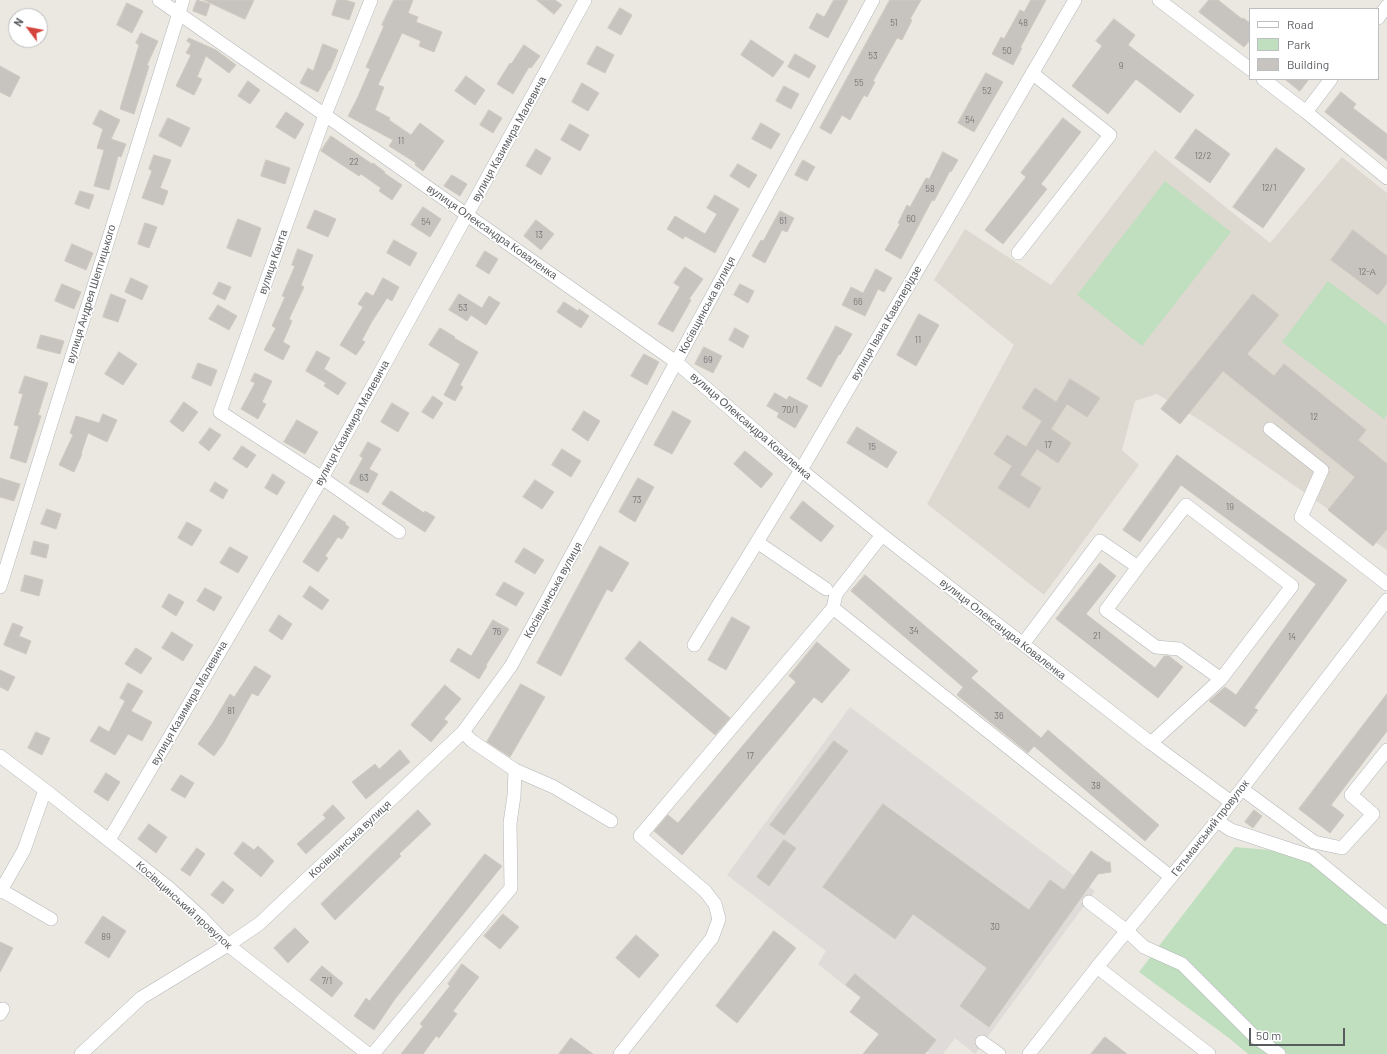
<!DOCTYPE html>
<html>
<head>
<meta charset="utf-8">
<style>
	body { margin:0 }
	#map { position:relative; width:1387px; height:1054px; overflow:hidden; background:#eae8e0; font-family:Barlow,sans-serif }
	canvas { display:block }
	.legend { position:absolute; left:1249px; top:8px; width:130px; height:72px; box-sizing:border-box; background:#fff; border:1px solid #bdbebf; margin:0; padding:5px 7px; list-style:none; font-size:12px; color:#595c5f }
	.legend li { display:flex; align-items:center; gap:8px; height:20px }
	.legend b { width:20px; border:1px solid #bdbebf }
	.north { position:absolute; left:8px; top:8px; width:40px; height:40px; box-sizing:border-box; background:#fff; border:1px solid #bdbebf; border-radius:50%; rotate:302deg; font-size:11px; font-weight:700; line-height:16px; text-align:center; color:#595c5f }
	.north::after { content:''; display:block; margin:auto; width:14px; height:18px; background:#d4443d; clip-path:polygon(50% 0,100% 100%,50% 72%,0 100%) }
	.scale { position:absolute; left:1249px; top:1028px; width:96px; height:18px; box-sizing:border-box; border:2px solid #595c5f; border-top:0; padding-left:5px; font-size:12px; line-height:14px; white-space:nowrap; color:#595c5f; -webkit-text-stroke:3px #fff; paint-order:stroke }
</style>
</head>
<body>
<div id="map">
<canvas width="1387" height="1054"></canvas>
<ul class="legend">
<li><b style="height:5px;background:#fff"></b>Road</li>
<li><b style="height:11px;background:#c0dfbf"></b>Park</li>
<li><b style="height:11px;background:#c7c4bf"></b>Building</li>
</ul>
<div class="north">N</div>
<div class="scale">50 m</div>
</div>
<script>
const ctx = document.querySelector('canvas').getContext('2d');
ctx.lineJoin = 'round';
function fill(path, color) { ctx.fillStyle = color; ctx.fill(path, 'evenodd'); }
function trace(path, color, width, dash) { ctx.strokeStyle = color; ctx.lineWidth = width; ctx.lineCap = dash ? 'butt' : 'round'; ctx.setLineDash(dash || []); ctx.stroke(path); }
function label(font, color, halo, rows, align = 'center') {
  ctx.font = font + ' Barlow,sans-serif'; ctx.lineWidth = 3; ctx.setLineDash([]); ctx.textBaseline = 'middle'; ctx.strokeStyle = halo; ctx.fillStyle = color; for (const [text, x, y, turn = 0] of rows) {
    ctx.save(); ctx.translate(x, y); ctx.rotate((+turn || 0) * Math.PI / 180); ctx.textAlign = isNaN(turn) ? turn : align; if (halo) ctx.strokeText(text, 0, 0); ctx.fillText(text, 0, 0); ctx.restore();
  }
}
fill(new Path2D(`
	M850,707L1095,891L975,1054L955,1038L943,1054H930L818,964L826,951L727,875Z`), '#dedbd8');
fill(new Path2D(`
	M1155,150L1270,243L1342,157L1387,193V550L1203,422L1157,394L1135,401L1122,450L1139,465L1044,595L927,504L1014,345L934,280L965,229L1051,285Z`), '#ddd9d1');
fill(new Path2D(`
	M1165,181L1231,232L1142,346L1077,295Z
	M1328,281L1387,325V414L1384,419L1282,342Z
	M1235,847L1302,853L1387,924V1054H1248L1229,1038L1139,972Z`), '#c0dfbf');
const building = new Path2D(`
	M197,0L210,4L206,16L193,11Z
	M204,0H254L245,19Z
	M337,0H345L355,3L349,20L332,15Z
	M394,0H413L408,13L418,17L416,22L442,32L434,52L419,46L421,41L402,33L378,85L384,87L375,110L390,118L389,120L411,135L420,123L444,141L423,171L415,165L416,163L389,146L393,140L348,116L357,99L370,69L366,67L384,26L382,25Z
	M537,0H555L562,5L554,14Z
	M834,0H848L828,38L809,28L817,13L824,17Z
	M890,0H921L910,19L912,20L902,40L897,38L873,81L875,82L867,97L864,95L850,120L842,115L831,134L820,128Z
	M1031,0H1046L1020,48H1022L1013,65L992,54L1001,37L1004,39L1020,10L1024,12Z
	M1209,0H1218L1242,19L1243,18L1250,23V40L1244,47L1199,12Z
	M127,3L143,11L132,33L117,25Z
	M620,8L632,15L621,35L608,28Z
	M1114,19L1135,35L1128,45L1194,95L1180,113L1136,79L1108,114L1072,86L1102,46L1096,41Z
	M141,33L158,41L147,65L149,66L134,114L120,109L139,45L136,43Z
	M189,38L216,50L236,65L229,73L206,56L197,77L202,79L194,95L176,86L191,55L186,53L191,44L187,41Z
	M751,40L784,62L773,77L741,55Z
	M323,44L338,50L330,70H329L318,92L300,83L308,68L313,71Z
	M524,45L540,56L531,68L529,67L513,94L497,84L510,63L511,64Z
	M597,46L614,55L605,73L587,64Z
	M795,54L816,66L809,78L788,67Z
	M0,66L20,77L10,97L0,92Z
	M986,73L1003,82L974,132L958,123Z
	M466,76L485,90L475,105L455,91Z
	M1285,79H1309L1300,91Z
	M248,81L260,90L250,104L238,96Z
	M582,83L599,93L588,111L572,102Z
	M784,86L799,94L791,109L776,101Z
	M1341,92L1356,104L1353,108L1387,134V161L1325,112Z
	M100,110L120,120L111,139L126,144L121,157L118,156L109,190L94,186L104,150L97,148L103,129L93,124Z
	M489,110L502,118L493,133L480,125Z
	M286,112L304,124L295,139L276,127Z
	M168,118L190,128L181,147L159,136Z
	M1063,118L1081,132L1041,184L1047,189L1003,244L985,230L1026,177L1021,173Z
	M761,123L780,134L771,149L752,139Z
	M570,124L589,135L580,151L561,140Z
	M1196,129L1230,154L1210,183L1175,158Z
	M331,136L372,164L373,163L385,172L384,173L402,185L392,200L379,191L381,188L361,174L359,176L321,151Z
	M1276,148L1305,169L1263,228L1233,207Z
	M536,149L551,158L541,175L526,166Z
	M943,152L958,160L951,172L950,171L934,201L932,200L901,259L885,250L900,224L898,223L907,205L910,207L926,178L929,179Z
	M154,155L171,160L160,188L168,191L163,205L142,198L152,171L149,169Z
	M266,160L290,168L285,184L261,176Z
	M803,160L815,167L807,181L795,175Z
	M738,164L757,175L749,188L730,176Z
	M452,175L467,184L460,196L444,186Z
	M80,191L94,195L89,209L75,204Z
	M715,195L739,209L715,253L685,236L683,239L667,229L675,216L705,234L717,214L707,208Z
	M423,207L441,219L430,237L411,225Z
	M315,210L336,219L328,237L307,228Z
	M780,211L794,218L787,232L782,230L765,263L752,256L761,240L763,241Z
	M238,219L261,228L251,257L227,248Z
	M536,220L554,234L541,250L524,236Z
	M145,223L157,227L149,248L138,244Z
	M1353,230L1387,256V283L1378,295L1331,260Z
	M394,240L417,253L410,266L387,253Z
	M72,244L93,253L86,270L65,261Z
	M298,249L313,255L301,285L304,287L289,319L292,321L283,342L290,346L283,360L264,350L276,328L272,326L285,297L282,296L295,266L292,265Z
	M485,251L498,259L489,274L476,266Z
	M685,267L703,279L689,299L691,300L673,332L658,324L680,287L674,283Z
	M876,269L892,278L884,292L878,289L865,316L842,305L851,287L863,293Z
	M131,278L148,286L142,300L125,292Z
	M383,278L399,287L392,301L387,298L371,323L362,340L365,342L356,355L340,345L363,307L358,304L366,292L373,296Z
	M219,282L231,287L225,300L213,294Z
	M62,284L81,292L74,309L55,301Z
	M740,284L754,291L748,303L734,295Z
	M111,294L126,300L118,322L103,317Z
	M459,294L482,308L489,296L500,303L486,325L471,315L467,321L449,310Z
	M1253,294L1279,315L1247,354L1274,376L1284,364L1366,430L1358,440L1387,464V529L1373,546L1328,510L1355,477L1223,371L1180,424L1161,409Z
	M564,302L578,311L579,309L589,316L581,328L557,312Z
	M218,305L237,316L229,330L209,319Z
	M919,314L939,325L916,366L897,355Z
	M836,326L852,334L840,355L839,354L821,387L807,379Z
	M440,328L455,337L454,338L478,352L460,385L463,387L455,401L444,395L460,364L429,345Z
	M735,328L749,336L743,348L729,340Z
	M41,335L64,341L60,354L37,348Z
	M704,347L722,356L713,373L695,364Z
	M317,351L330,358L324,369L346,383L338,395L324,386L326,383L306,371Z
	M119,352L137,364L123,385L105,374Z
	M644,354L659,362L647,385L631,376Z
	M198,363L217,370L211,386L192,378Z
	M255,373L272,381L262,402L266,404L258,419L241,409L255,383L251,381Z
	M25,376L48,383L38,415L41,416L26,463L10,458L19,426L14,425L23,394L19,393Z
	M1070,379L1100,398L1087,417L1067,404L1051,429L1071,443L1058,463L1037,449L1020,475L1041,488L1029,508L998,488L1012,466L994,454L1007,435L1026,447L1042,421L1022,408L1035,388L1056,402Z
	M775,393L787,400L789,396L808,406L795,428L777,417L779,413L767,406Z
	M433,396L443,403L433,419L422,412Z
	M184,402L198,412L183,432L170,422Z
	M392,403L409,413L398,432L381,422Z
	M584,411L600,421L588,441L572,430Z
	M673,411L691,421L672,454L654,445Z
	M103,414L117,420L107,442L88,433L81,454H82L74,472L59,465L73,435L70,433L76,416L99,423Z
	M297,420L318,432L305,454L284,442Z
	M857,427L897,452L887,468L847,443Z
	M210,428L221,435L209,451L199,443Z
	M368,442L381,449L369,469L378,474L368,493L349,483L363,458L360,456Z
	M242,446L256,455L247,468L233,459Z
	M562,449L581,461L571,477L552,465Z
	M745,451L773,474L761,488L734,464Z
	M1177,455L1347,580L1254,708L1258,710L1245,727L1209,701L1225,687L1236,695L1316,584L1181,485L1140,542L1123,530Z
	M273,474L285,482L277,495L265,488Z
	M0,478L20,484L14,501L0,497Z
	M638,478L654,487L635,522L619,512Z
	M535,480L554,492L542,509L523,497Z
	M215,482L228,490L223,499L210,491Z
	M391,491L424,513L425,511L435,517L425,532L382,504Z
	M803,501L834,526L821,542L790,518Z
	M47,509L61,514L56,529L41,524Z
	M334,515L346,523L345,524L349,527L342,539L338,537L325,556L328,558L318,572L303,562Z
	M187,522L202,530L192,546L178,538Z
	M34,541L49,545L46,558L31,554Z
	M600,546L629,563L612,592L607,589L561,676L537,663Z
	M230,547L248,557L238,573L220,563Z
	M524,548L544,560L535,574L515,562Z
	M1100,563L1116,576L1086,614L1155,668L1164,656H1169L1183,667L1158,698L1056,619Z
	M25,575L43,580L39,596L21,591Z
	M865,575L978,671L971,678L1041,738L1048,730L1159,825L1145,841L1034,746L1028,753L957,695L963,687L851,591Z
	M504,582L524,593L516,606L496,595Z
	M310,586L329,600L322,610L303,597Z
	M205,588L222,597L214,611L197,601Z
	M169,594L184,602L176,616L162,607Z
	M279,615L292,624L282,640L269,631Z
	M732,617L750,627L726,670L708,660Z
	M493,620L509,629L486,665L487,666L479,679L450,661L458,648L471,656Z
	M13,623L23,627L19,636L31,641L26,654L4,645Z
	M172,632L193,645L183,661L162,648Z
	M640,641L730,718L715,735L625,659Z
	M817,642L850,670L822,703L814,697L682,855L654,831L668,815L678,823L796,682L789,676Z
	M136,648L152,658L141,674L125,664Z
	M255,666L271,676L258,696L252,693L223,744L214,756L198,744L212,724L230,694L234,697Z
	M0,670L15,677L8,691L0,687Z
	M128,683L143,691L131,711L152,722L142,741L128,734L115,755L90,741L99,726L109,732L125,701L120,698Z
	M521,684L545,697L510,757L487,742Z
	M445,685L461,699L444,719L448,722L431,742L411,725Z
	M1387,694V731L1331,805L1344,815L1330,833L1299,809Z
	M36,732L50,738L42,755L28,748Z
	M834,741L848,751L784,835L770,825Z
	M400,750L410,762L366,799L352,782L375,764L379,769Z
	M106,773L120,782L108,801L94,792Z
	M181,775L194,783L185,798L171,790Z
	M883,804L1029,910L1050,880L1064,890L1091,851L1107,862H1110L1111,872L1098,874L989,1027L960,1006L987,968L913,914L895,939L823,887Z
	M333,805L345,818L306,854L297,844L326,818L323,815Z
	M418,810L431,824L399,854L401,856L335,920L321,904Z
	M1254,810L1262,816L1253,828L1245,822Z
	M149,824L167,837L156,853L138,839Z
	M784,840L796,848L769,886L757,877Z
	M243,842L254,850L258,846L274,861L261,877L234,854Z
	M197,848L205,854L190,876L181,870Z
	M485,854L502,866L395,999L374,1030L354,1016L366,998L369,1001Z
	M223,881L234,890L223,904L211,895Z
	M503,914L519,927L500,949L484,936Z
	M103,916L126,931L109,958L85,943Z
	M295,928L309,942L288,963L274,948Z
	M774,931L796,948L737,1023L716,1006Z
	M636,935L659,955L639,978L616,958Z
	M0,942L13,948L0,972Z
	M462,964L479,977L453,1011L457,1014L439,1038L436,1036L423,1054H401L423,1026L420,1024L450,986L448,984Z
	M322,966L343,983L332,997L310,980Z
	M855,974L936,1040L925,1054H863L879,1034L850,1012L861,997L846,985Z
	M1105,1037L1127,1054H1091Z
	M571,1038L593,1054H559Z`);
fill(building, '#c7c4bf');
trace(building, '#cec9bf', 1);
const minor = new Path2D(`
	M159,0L325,115L676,362L801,470L882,535L1151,743L1231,802
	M371,0L325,115L220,412L322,478L399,532
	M1159,0L1250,69
	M1378,18L1387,6
	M1263,79L1306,112L1387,178
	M1306,112L1331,79
	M1018,253L1110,135L1032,73
	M1270,429L1322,470L1301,517L1387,584
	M757,542L826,589
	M1138,567L1106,610L1156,647L1179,649L1221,679
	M0,587L183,0
	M833,608L1171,877
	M1023,644L1100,541L1138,567L1186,505L1292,586L1221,679L1151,743
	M694,645L801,470L1075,0
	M0,756L45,790L168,887L200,916L228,945L368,1054
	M515,770L554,787L611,821
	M1242,789L1314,842L1342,848L1373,814L1351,795L1387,750
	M1217,821L1231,830L1313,857L1387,918
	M109,840L322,478L585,0
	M1,890L51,919
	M0,892L24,850L45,790
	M1089,902L1127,931L1144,947L1182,964L1255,1037L1279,1054
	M1097,967L1209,1054
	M0,1014L3,1009
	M982,1042L999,1054
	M81,1054L141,998L228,945L259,924L463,732L511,666L873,0
	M373,1054L511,888L510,823L514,796L515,770L472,741L463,732
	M620,1054L712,938L719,919L715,904L705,891L640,836L833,608L836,594L882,535
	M1029,1054L1097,967L1217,821L1387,600`);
trace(minor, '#b3b6b9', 14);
trace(minor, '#fff', 13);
label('9px', '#747677', null, [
	["51",894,23],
	["48",1023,23],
	["50",1007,51],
	["53",873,56],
	["9",1121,66],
	["55",859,83],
	["52",987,91],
	["54",970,120],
	["11",401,141],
	["12/2",1203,156],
	["22",354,162],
	["12/1",1269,188],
	["58",930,189],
	["60",911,219],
	["61",783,221],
	["54",426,222],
	["13",539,235],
	["12-А",1367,272],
	["66",858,302],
	["53",463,308],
	["11",918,340],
	["69",708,360],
	["70/1",790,410],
	["12",1314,417],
	["17",1048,445],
	["15",872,447],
	["63",364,478],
	["73",637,500],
	["19",1230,507],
	["34",914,631],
	["76",497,632],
	["21",1097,636],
	["14",1292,637],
	["81",231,711],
	["36",999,716],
	["17",750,756],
	["38",1096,786],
	["30",995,927],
	["89",106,937],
	["7/1",327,981]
]);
label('11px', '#595c5f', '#fff', [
	["вулиця Казимира Малевича",509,139,-61],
	["вулиця Олександра Коваленка",492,232,35],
	["вулиця Канта",273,262,-71],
	["вулиця Андрея Шептицького",91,294,-73],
	["Косівщинська вулиця",707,305,-62],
	["вулиця Івана Кавалерідзе",886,323,-60],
	["вулиця Казимира Малевича",352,423,-61],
	["вулиця Олександра Коваленка",751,426,41],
	["Косівщинська вулиця",553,590,-61],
	["вулиця Олександра Коваленка",1003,629,38],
	["вулиця Казимира Малевича",189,703,-60],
	["Гетьманський провулок",1210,828,-52],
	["Косівщинська вулиця",350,839,-43],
	["Косівщинський провулок",184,905,42]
]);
</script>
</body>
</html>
